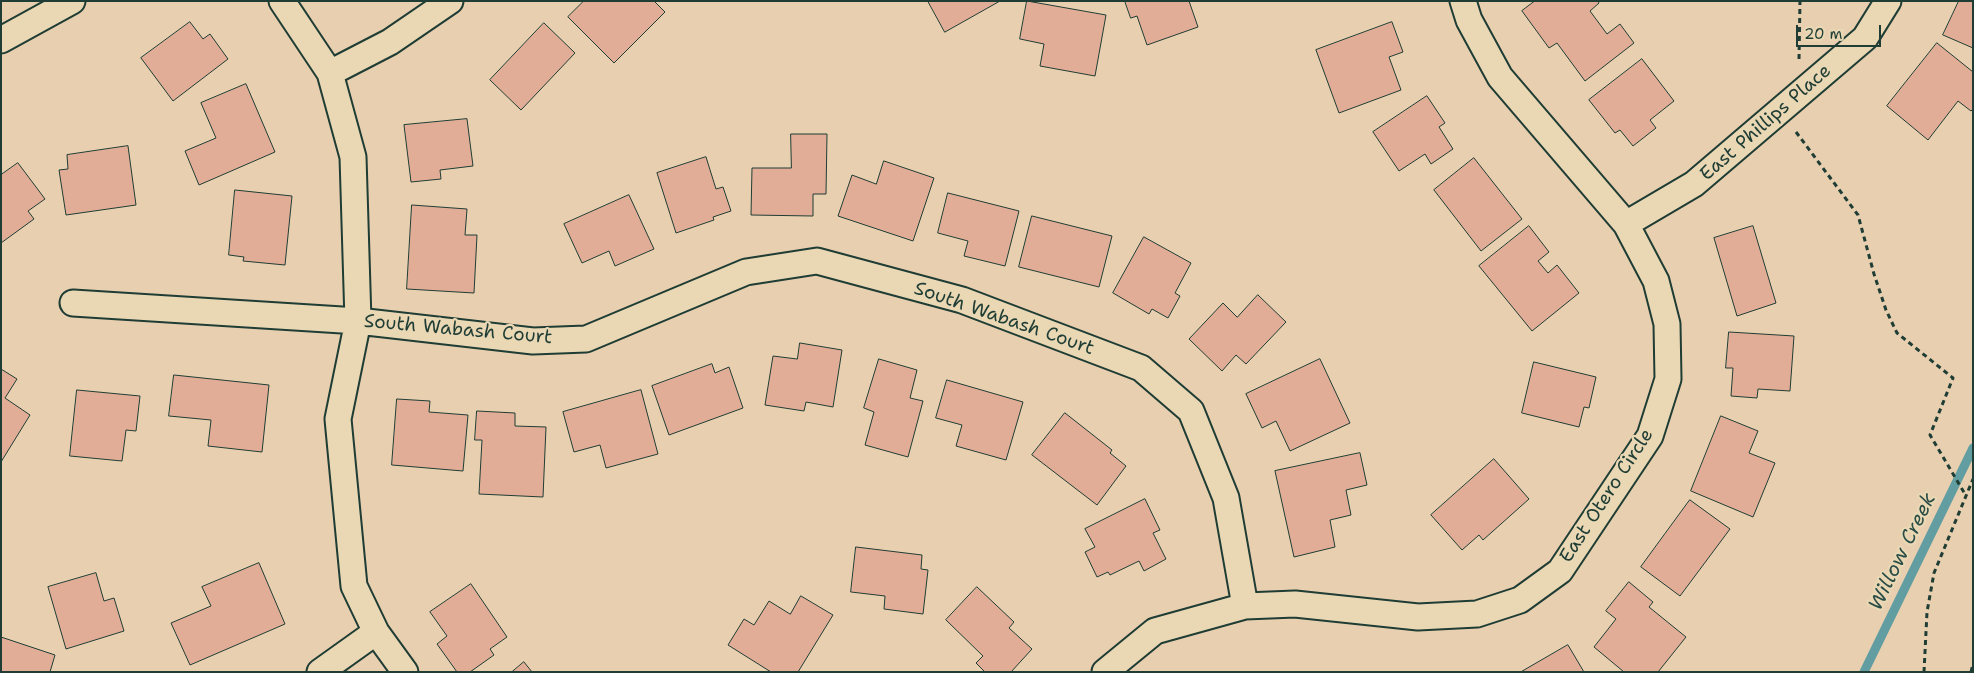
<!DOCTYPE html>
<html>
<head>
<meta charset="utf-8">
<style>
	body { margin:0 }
	#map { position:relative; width:1974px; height:673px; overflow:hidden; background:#e8cfaf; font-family:"Shantell Sans",sans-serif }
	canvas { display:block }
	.frame { position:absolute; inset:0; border:2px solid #1f3d34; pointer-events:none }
	.scale { position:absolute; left:1796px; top:25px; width:85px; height:22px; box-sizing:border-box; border:2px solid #1f3d34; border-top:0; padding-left:6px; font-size:15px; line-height:18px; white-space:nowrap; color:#1f3d34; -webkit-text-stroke:4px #ead8b5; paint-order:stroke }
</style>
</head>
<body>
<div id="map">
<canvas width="1974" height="673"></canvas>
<div class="frame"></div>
<div class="scale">20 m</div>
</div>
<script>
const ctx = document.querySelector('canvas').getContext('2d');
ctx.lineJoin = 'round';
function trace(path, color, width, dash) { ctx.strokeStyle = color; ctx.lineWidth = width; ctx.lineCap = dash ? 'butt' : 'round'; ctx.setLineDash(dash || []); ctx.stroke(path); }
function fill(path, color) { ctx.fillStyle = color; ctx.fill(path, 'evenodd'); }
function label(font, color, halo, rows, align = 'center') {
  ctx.font = font + ' "Shantell Sans",sans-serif'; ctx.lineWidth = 4.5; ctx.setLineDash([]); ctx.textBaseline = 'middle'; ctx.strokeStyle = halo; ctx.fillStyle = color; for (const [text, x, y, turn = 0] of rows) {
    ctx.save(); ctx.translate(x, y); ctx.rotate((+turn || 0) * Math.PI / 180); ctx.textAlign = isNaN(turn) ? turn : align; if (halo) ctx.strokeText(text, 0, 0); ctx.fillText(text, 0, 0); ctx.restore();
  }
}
trace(new Path2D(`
	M1864,672L1973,448`), '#629ea1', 9);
const building = new Path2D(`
	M584,1H654L665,12L614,63L568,17Z
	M928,1H1000L945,32Z
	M1027,1L1106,15L1095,76L1040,66L1044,44L1020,39Z
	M1125,1H1189L1198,27L1147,45L1137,16L1131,18Z
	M1535,1H1598L1599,3L1590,11L1607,34L1620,24L1634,43L1585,81L1557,43L1549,48L1522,11Z
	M1959,1H1973V48L1943,35Z
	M190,22L203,39L210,34L228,59L173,101L141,58Z
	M1392,22L1403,52L1389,57L1401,90L1339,113L1316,50Z
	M544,23L575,53L521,110L490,80Z
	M1937,43L1973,72V109L1971,111L1958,101L1928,140L1887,106Z
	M1642,59L1674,101L1650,120L1656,128L1633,146L1620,130L1615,133L1589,100Z
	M246,84L275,152L199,185L185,151L216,138L201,103Z
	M1427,96L1445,123L1439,127L1453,149L1431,164L1425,154L1399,171L1373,132Z
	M467,119L473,166L440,170L441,179L411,182L404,125Z
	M791,134H827L826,194H813V216L751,215L752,168H791Z
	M128,146L136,205L66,215L59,170L68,169L67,155Z
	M706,157L716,189L723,187L731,211L713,217L714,220L676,233L657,173Z
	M1474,158L1522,219L1481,251L1434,190Z
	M884,161L934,178L913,241L838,216L852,175L876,184Z
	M18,163L45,199L28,211L34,219L1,243V175Z
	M235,190L292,196L285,265L243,261L244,257L229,255Z
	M948,193L1019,211L1005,266L964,256L968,241L938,233Z
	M629,195L654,249L615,266L609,251L582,263L564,224Z
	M412,205L467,209L465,235H477L474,293L407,289Z
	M1032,216L1112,236L1099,287L1019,267Z
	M1529,226L1549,252L1538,261L1548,273L1557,265L1579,293L1532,331L1479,266Z
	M1753,226L1776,303L1737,316L1714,238Z
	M1144,237L1191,263L1175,293L1180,296L1168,318L1152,309L1149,314L1113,293Z
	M1258,295L1286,322L1246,364L1236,355L1222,371L1189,339L1223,303L1237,317Z
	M1729,332L1794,336L1790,391L1758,389L1757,398L1731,396L1733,368H1726Z
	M800,343L842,350L833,407L806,402L804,411L765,405L773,356L797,359Z
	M879,359L917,370L910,398L923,401L908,457L865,445L874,412L864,408Z
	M1320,359L1350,423L1290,451L1276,421L1262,428L1246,394Z
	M1534,362L1596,377L1589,408L1584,407L1579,427L1522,413Z
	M712,364L715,373L729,367L743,408L669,435L652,386Z
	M1,369L17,379L5,398L30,415L1,462Z
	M174,375L269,385L262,452L208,446L211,420L169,416Z
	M947,380L1023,402L1006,460L956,446L962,425L936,418Z
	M77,390L140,396L136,431L126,430L122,461L70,456Z
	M641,390L658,454L606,468L600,445L574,452L563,412Z
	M397,399L430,401L429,412L468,415L463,471L392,465Z
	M477,411L515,413V426L546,427L543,497L479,494L482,440H475Z
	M1065,413L1112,450L1110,453L1126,466L1097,505L1032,455Z
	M1721,416L1758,431L1749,453L1775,463L1753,517L1691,491Z
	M1360,453L1367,485L1346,490L1351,515L1330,520L1335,547L1294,557L1275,471Z
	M1494,459L1529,499L1483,540L1479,535L1462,550L1431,515Z
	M1145,499L1160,530L1153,533L1166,559L1144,571L1139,561L1110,575L1108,572L1097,577L1085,552L1095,547L1085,529Z
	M1690,500L1730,529L1680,596L1641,567Z
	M856,547L922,555L921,569L928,570L923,614L884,609L885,596L851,592Z
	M259,563L285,624L190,665L171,623L211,606L202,587Z
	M96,573L104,601L114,598L124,631L66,649L48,587Z
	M1629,582L1653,602L1649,607L1686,637L1658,672H1624L1594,647L1616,619L1606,611Z
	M471,584L507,637L490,649L494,655L470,672H457L437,644L447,636L430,612Z
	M977,587L1014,622L1009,628L1032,649L1011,672H985L976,663L983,656L946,620Z
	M801,596L833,615L798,672H771L728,645L744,619L754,625L769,601L790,614Z
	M1,637L55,655L50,672H1Z
	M1568,645L1584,672H1521Z
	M524,662L532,672H512Z`);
fill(building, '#e2ad97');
trace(building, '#1f3d34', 1);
const minor = new Path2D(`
	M282,1L330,73L353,157L358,321L338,419L354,586L376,632L405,672
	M1,40L72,1
	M330,73L390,42L450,1
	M1626,224L1694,184L1865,38L1888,1
	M73,303L358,321L533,341L586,339L746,272L817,261L962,300L1141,368L1191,411L1226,498L1245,606
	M320,672L376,632
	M1105,672L1155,631L1245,606L1295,604L1418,617L1477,614L1520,600L1560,571L1650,436L1668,379L1667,324L1656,281L1626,224L1500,77L1469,20L1463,1`);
trace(minor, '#1f3d34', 29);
trace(new Path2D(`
	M1799,59L1800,1
	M1796,132L1858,215L1874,274L1886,310L1897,333L1953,378L1930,435L1965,494
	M1924,672L1927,612L1934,573L1973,479
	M1971,672L1973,664`), '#1f3d34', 3, [5, 4]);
trace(minor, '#ead8b5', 25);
label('19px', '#1f3d34', '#ead8b5', [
	["East Phillips Place",1766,123,-41],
	["South Wabash Court",1004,319,19],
	["South Wabash Court",458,330,5],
	["East Otero Circle",1607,496,-57]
]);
label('italic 20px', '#2a4d46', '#ead8b5', [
	["Willow Creek",1903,552,-64]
]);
</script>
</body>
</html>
